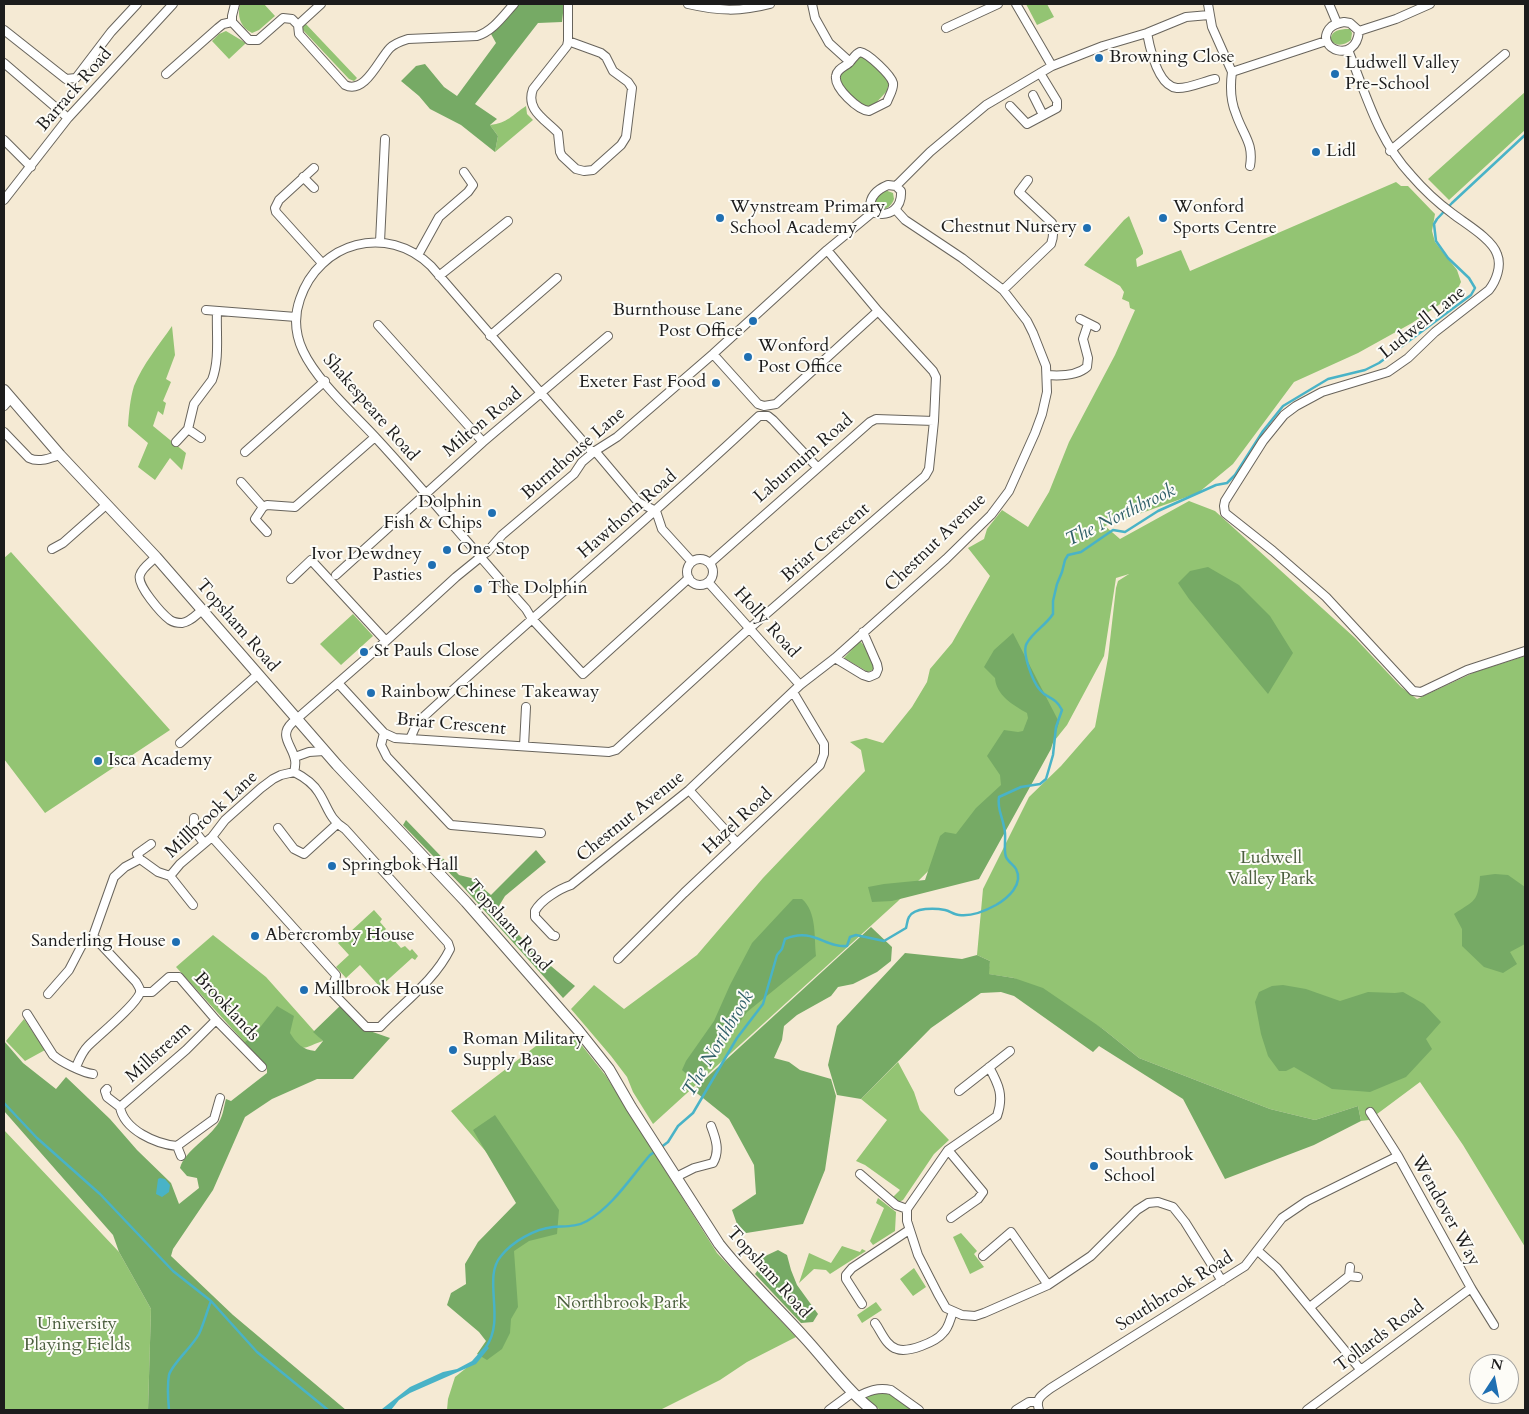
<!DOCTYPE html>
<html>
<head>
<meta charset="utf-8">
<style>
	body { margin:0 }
	#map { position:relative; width:1529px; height:1414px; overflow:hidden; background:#f5ead4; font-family:Cardo,serif }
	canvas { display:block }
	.frame { position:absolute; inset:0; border:5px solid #1c1c1c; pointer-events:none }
	.north { position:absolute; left:1469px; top:1354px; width:50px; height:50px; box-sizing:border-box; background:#fdfcf7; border:1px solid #a3a29f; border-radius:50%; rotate:11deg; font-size:14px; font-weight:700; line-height:20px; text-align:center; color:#1c1c1c }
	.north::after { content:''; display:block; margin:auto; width:18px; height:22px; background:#1f6fb2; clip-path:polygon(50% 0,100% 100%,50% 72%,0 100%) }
</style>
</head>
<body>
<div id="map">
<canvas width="1529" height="1414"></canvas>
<div class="frame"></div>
<div class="north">N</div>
</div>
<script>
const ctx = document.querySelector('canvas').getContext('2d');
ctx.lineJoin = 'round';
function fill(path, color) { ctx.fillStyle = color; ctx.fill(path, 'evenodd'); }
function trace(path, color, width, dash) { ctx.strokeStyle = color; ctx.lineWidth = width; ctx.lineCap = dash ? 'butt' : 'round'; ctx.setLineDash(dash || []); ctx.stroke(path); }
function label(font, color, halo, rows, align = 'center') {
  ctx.font = font + ' Cardo,serif'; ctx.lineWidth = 4; ctx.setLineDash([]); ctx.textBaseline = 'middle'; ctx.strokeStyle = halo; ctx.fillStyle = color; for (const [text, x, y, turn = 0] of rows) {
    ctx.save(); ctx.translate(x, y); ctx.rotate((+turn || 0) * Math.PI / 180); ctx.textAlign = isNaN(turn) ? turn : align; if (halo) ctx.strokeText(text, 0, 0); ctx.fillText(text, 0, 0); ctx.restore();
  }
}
fill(new Path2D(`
	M240,4H264L275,16L259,30L252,33C240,27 237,16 240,4Z
	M1026,4H1047L1054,17L1037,25Z
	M304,22L357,78L354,81L349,79L301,28Z
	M1345,29H1350L1352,33L1351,40C1344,45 1338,47 1331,41C1330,32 1337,30 1345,29Z
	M226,31L246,43L229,59L212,41L219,34Z
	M865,55L889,81L887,91L874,105L869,107L859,105L841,85L840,79L841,73L859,56Z
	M1525,92V130L1449,200L1428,179Z
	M526,106L527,114L533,120L495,152L498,136L490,125C508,123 512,115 526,106Z
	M1396,182L1401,186H1408L1435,214L1432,231L1435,242L1457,270L1461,282L1455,294L1412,323L1358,353L1294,382L1233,464L1198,493L1105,526L1120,539L1189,501L1215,511L1355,638L1401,687L1417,699L1475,672L1525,656V1247L1463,1145L1420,1082L1369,1120L1361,1121L1358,1106L1315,1120L1270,1109L1139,1058L1103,1029L1014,978L988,974L990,961L977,955L983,889L1029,797L1061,766L1095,727L1108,658L1116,588L1118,581L1129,574L1116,578L1104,656L1067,725L1035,765L897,902L653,1124L633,1092L627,1077L611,1056L571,1009L594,985L624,1009L697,955L763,878L865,771L861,750L850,742L866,738L883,743L912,707L927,682L930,669L952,643L990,576L968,548L984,539L987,529L1002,510L1028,527L1049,492L1069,442L1115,355L1135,310L1130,308L1129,302L1122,299L1124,292L1120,286L1084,265L1124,220L1129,216L1143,251V254L1136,259L1137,267L1181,250L1190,271Z
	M885,190L893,193L894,199C892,205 887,210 880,210L874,205C874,197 879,194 885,190Z
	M172,326L175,355L166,379L171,382L163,401L166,403L163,415L158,411L153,426L186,453L182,470L170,458L155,480L138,467L148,443L128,426C129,413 130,399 134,386C143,364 159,345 172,326Z
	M11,552L170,730L45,813L4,759V558Z
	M353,614L373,636L341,665L320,644Z
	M860,641C867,649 874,659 873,670L868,672L844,658Z
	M374,910L382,919L380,922L386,929L385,930L401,948L405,946L410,951L412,949L418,956L415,960L412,958L380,987L360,965L346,978L336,967L349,955L338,943Z
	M213,935L266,977L323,1041C315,1043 309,1048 301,1048L267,1067L176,967Z
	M24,1019L45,1050L25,1061L6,1041Z
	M549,1036L569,1043L576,1038L606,1076L717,1253L796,1337L747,1362L720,1380L660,1410H447L448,1399L455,1377L480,1357L489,1346L494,1275L537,1211L451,1111Z
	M898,1062L914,1092L920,1110L949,1140L934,1154L903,1200L899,1202L893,1197L900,1190L865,1165L856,1161L887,1120L861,1099Z
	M4,1130L119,1252L151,1309L148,1410H4Z
	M878,1198L896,1212L895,1231L873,1245L870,1241L884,1208L876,1203Z
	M961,1233L977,1251L974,1254L984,1267L970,1274L953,1237Z
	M842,1246L860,1252L862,1249L866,1251L830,1274L826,1270L814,1269L799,1283L809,1253L831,1263Z
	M914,1268L926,1287L913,1296L900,1279Z
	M876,1302L882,1310L862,1323L857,1315Z
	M887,1391L914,1410H880L864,1396Z`), '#93c473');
fill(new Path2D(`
	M516,4H564L562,22L538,23L475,104L497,119L490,125L498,136L495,152L461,125L430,109L419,96L401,81L416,66L425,64L444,87L457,96L496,43L491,34Z
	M1208,567L1239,585L1270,616L1293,653L1268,694L1189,599L1178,583L1190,571Z
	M1013,633L1059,722L1051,749L979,879L892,901L872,902L868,887L884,884L925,880L940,836L945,832L956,834L976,808L1001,785L1000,775L987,756L1004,730L1018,732L1023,731L1028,718L1027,713C1013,705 996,695 995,678L984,667L994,650Z
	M406,820L459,875L471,878L491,895L536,850L546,862L505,896L496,911L540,957L575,986L563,998L464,888L403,825Z
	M1495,874L1508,875L1525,887V944L1510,952L1517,964L1503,973L1484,967L1462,946V929L1454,914C1475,900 1478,902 1480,876Z
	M793,899H802C817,912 814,937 816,956L747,1012L705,1070L693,1080L682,1070L686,1061L714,1021L730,985L752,943Z
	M871,927L892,947L891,961L877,972L853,984L838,987L831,996L797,1015L784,1026L782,1040L774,1058L789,1062L800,1070L831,1079L836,1096L825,1170L803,1224L740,1234L733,1227L737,1224L732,1210L756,1194L754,1165L729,1119L693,1090Z
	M905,953L962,959L977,955L990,961L989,974L1014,978L1043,988L1103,1029L1139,1058L1270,1109L1315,1120L1358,1106L1361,1121L1314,1145L1225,1179L1183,1099L1099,1046L1093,1052L1014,996L1001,992L981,993L931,1028L861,1099L837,1095L828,1065L837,1026Z
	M1283,985L1306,989L1340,1001L1368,992L1395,993L1403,992L1424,1004L1441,1022L1426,1039L1432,1049L1406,1077L1370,1092L1332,1089L1294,1067L1286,1071H1279L1268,1056L1261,1034L1255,1002L1259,992L1272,986Z
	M342,1004L367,1030L390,1038L353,1079H317L272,1099L245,1117L213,1190L173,1249L171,1256L233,1315L346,1410H148L151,1309L119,1252L113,1235L4,1111V1041L23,1063L56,1089L66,1077L110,1119L137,1150L171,1183L179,1204L199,1188L197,1178L187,1176L180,1168C185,1150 210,1138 219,1122C223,1116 224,1106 226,1099L231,1101L267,1073V1068L245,1042L254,1035L277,1006L294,1016L290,1033C296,1043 303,1050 315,1051L323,1041L313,1032Z
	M495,1115L559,1210L557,1234L529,1241L514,1251L518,1307L511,1319L510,1333L502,1349L487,1360L477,1354L486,1341L479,1332L447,1305L451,1293L466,1284L465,1264L478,1242L516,1203L473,1130Z
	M778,1250L787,1255L791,1270L797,1285L818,1314L813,1322L801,1323L755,1274L760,1267L761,1258Z`), '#76aa65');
fill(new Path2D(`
	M160,1178L165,1179L170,1185L169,1192L162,1197L156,1194L158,1179Z
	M486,1345L489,1348L476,1364L410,1393L399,1400L391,1410H374L382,1409L410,1387L443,1372L457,1369L472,1361Z`), '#49b3c7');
trace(new Path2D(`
	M4,1103L37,1138L100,1194L173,1271L211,1301L257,1352L328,1410
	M660,1148L668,1142L678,1126L693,1113L737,1038L763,1004L777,955L782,949L785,939C813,927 825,948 847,946L850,937L856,935L884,941L906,928C907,925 907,920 909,917C914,907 936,908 945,910C950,911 954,915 959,915C972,917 985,911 996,905C1008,898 1024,884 1016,869C1014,865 1008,862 1006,857C1003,849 1007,836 1004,827C1002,815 997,809 999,797L1021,787L1040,784L1046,779L1053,755L1056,727L1062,710C1055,696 1047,699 1040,690C1033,682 1021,652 1027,643C1033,632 1046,625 1053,614V601L1057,584L1062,572L1065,560L1068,555L1081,552L1113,530L1125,532L1158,511L1216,485L1227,483L1235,475L1263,431L1283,406L1328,379L1365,370L1379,363L1471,295L1475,288L1469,278L1448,258L1436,241L1434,224L1437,219L1452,203L1525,135
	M486,1347C506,1319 482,1278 501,1256C513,1241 535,1229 553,1227C565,1226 577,1227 587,1221C613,1206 631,1177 650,1155L656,1151
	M169,1410C168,1399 167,1386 169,1375C172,1364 192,1347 199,1334C204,1323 207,1311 211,1301`), '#49b3c7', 2.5);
const minor = new Path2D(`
	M235,4L232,16V22L249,40H258L283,18L292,19L298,25
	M568,4V41L567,46L533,89C525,110 546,120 558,133L560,152L562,156L576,169L584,171L593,170L621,145L626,137L632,88L628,82L613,71L606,57L601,53L568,41
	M688,4C718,11 740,12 770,4
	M812,4L815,18L829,43L850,62
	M1016,4L1052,66
	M1208,4L1212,27L1232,72
	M1329,4L1337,23
	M1344,22L1350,23L1359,31C1356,65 1315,49 1329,29C1333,24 1338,23 1344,22Z
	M298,25L299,34L345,85C365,95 379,59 390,48C395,43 402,41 408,39L477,36C493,31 503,16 514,4
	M298,25L321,4
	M946,28L998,4
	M4,30L66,79L76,78L111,32L137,4
	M1359,31L1396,19L1430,4
	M1147,33C1150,49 1158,86 1177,88C1187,89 1205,81 1215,79
	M1348,50C1366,94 1378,140 1411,175C1423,189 1438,203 1453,214C1466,224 1492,239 1497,254C1502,266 1496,281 1489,290L1435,332L1408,358L1388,372L1322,392L1296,406L1284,415L1263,441L1225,501L1224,506L1225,513L1273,551L1326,597L1413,691L1421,692L1467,670L1525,651
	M860,52C868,53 891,75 893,83C894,89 889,96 887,102L869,111C858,110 834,88 836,76C837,69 844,67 849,63C853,59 855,54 860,52Z
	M4,63L68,118
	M1232,72L1326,41
	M1232,72C1230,87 1230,100 1236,114C1243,135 1254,143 1250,166
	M166,74L218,28L223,24L232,22
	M1033,95L1043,115
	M1010,106L1027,124L1057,108V101L1040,73
	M4,140L31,167
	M1390,151L1505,54
	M314,168L279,200L275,208L276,212L322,263
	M303,177L314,188
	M888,185L896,186L901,191C902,207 891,217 875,213L870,207C870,195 878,189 888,185Z
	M896,186L930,152L986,105L1052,66L1103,46L1147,33L1186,17L1209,15
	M4,200L68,118L173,4
	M380,242L385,139
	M418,255L439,217L468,192L473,185L464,172
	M439,276L508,221
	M1003,290L1051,244C1054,236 1054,231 1052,223L1019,192L1028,180
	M206,310L296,317
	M1080,319L1096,327
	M378,325L483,442
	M490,336L557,278
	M713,354L758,404L764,406L776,404L878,311
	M1047,375C1060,376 1077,376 1087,367L1088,358L1083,339L1088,324
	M4,406L11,398
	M188,429L201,438
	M4,432L29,458C39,463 50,458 60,455
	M176,442L188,429L194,404L212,380C220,359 216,334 217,311
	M595,451L638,502L656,511L662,529L692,562
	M245,452L325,381
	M593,453L431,266C387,223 319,242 300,299C294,316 295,334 303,351C317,381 353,413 376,438C427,493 475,552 526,609L532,619L583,674L689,578
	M241,482L263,507
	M267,532L255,519L263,507L267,505L295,507L375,437
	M52,549L63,543L106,505
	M156,557C151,562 142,568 140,575C136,585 162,614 170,620C173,622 179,623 182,623C190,622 196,615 202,610
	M687 572a13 13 0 1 1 26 0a13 13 0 1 1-26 0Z
	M710,563L870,422L876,419L934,421
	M336,575L483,442L608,336
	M291,579L311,560L386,641
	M708,582L800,685
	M835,658L863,675L869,677L876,674L878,669L877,664L863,632
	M338,683L384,733L395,738L609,752L616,750L750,628L925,476L929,469L934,421L936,377L933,371L878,311L827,250
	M384,733L381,745L387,757L451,825L541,833
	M410,739L417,723C529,619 647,521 759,416H768L773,420L817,467
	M180,743L257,675
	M524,746L526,707
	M295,757L309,752L324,751
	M689,790L737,843
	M194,818V830L204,843
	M278,828L294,849L304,854L337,824
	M212,837L336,975C336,981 331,985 332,992L366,1027H380C404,1002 435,980 450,949L448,943L345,829C329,819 328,807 319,793C313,783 304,777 294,772
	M140,859L137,854L151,844
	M170,876L180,864L212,837L225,820L261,788L273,779L281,775L294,772C295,768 296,764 295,760C293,746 278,736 292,723L386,641L456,577L488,551L502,535L574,474L582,462L595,451L617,437L713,354L827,250L873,212
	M170,876L193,905
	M555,936L552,935L535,917V911C541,900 559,889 571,885L689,790L800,685L835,658L946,559L991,515L1009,491L1035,433L1042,414L1047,392L1046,366L1033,333L1027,321L1003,290L962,258L905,220L895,209
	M618,959L684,893L820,765L824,754V744L793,692
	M140,992H152L169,977H179L216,1020L262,1067
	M48,994L69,970L82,945L93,936
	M27,1014L53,1055C61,1062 83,1073 93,1074
	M216,1020L186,1050L120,1107C124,1130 156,1144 177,1146L214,1119L220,1098
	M76,1067C79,1060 82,1052 88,1046C99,1035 135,1006 140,993C141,988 138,986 136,982L93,936L114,877L125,867L140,859L158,872L170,876
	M989,1067C999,1085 1004,1096 997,1116L948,1150L907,1209V1221L918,1255L938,1294L946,1308L962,1315L975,1316L984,1313L1048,1285L1091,1256L1137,1210L1148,1203L1158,1202L1173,1207L1185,1222L1222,1281
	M107,1089L105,1091L107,1097L120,1107
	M959,1091L1010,1051
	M1370,1112L1398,1156L1471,1288L1494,1325
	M177,1146L181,1156
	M948,1150L983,1192L978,1199L951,1218
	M860,1174L896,1205L907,1209
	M676,1177L694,1168L713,1163C720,1151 716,1139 711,1126
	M1258,1251L1277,1268L1360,1369
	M983,1256L1011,1232L1048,1285
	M1350,1267L1349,1276L1358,1277
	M862,1304L846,1279V1275L852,1268L909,1230
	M1310,1307L1349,1276
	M875,1323C881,1331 886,1346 897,1349C908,1353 936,1342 943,1333C949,1328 950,1319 953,1312
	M857,1397C868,1391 878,1387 891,1390L919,1410
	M829,1410L852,1393
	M1016,1410L1029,1402H1037
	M1039,1410C1035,1398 1042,1395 1051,1388L1245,1266L1282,1218L1307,1201L1398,1156
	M1307,1410L1471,1288`);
const major = new Path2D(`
	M4,390L60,455L156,557L337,765L466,902L578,1030L609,1069L631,1107L719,1244C745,1277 776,1306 804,1337C827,1362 846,1389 872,1410`);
trace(minor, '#68645c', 10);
trace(major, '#68645c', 12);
trace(minor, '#fff', 8);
trace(major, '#fff', 10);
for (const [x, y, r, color] of [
	[1099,58,5,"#1f6fb2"],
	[1335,74,5,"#1f6fb2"],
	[1316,152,5,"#1f6fb2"],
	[720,218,5,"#1f6fb2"],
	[1163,218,5,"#1f6fb2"],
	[1087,228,5,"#1f6fb2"],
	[753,321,5,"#1f6fb2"],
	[748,357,5,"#1f6fb2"],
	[716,383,5,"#1f6fb2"],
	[492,513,5,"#1f6fb2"],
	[447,550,5,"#1f6fb2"],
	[432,565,5,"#1f6fb2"],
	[478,589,5,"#1f6fb2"],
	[364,652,5,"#1f6fb2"],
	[371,693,5,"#1f6fb2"],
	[98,761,5,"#1f6fb2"],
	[332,866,5,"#1f6fb2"],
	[255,936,5,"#1f6fb2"],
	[176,942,5,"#1f6fb2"],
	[304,990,5,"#1f6fb2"],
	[453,1050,5,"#1f6fb2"],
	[1094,1166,5,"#1f6fb2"]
]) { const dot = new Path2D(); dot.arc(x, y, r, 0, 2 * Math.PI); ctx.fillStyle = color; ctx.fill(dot); trace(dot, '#fdfcf7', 2); }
label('18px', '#1c1c1c', '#fdfcf7', [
	["Browning Close",1109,58],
	["Ludwell Valley",1345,64],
	["Pre-School",1345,85],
	["Lidl",1326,152],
	["Wynstream Primary",730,208],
	["School Academy",730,229],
	["Wonford",1173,208],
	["Sports Centre",1173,229],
	["Chestnut Nursery",1077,228,"right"],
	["Burnthouse Lane",743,311,"right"],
	["Post Office",743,332,"right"],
	["Wonford",758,347],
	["Post Office",758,368],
	["Exeter Fast Food",706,383,"right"],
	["Dolphin",482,503,"right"],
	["Fish & Chips",482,524,"right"],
	["One Stop",457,550],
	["Ivor Dewdney",422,555,"right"],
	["Pasties",422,576,"right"],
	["The Dolphin",488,589],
	["St Pauls Close",374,652],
	["Rainbow Chinese Takeaway",381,693],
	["Isca Academy",108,761],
	["Springbok Hall",342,866],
	["Abercromby House",265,936],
	["Sanderling House",166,942,"right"],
	["Millbrook House",314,990],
	["Roman Military",463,1040],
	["Supply Base",463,1061],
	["Southbrook",1104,1156],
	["School",1104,1177]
], 'left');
label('18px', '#1c1c1c', '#fdfcf7', [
	["Barrack Road",75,90,-49],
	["Ludwell Lane",1423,323,-39],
	["Shakespeare Road",370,408,49],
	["Milton Road",483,423,-40],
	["Burnthouse Lane",574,454,-41],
	["Laburnum Road",804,459,-41],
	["Hawthorn Road",628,515,-41],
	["Briar Crescent",826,543,-41],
	["Chestnut Avenue",936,543,-44],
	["Holly Road",766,623,48],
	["Topsham Road",237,626,49],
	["Briar Crescent",451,725,5],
	["Millbrook Lane",212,815,-43],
	["Chestnut Avenue",631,817,-39],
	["Hazel Road",738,822,-43],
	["Topsham Road",508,926,48],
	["Brooklands",226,1007,47],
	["Millstream",159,1053,-42],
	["Wendover Way",1445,1211,61],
	["Topsham Road",768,1273,48],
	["Southbrook Road",1175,1292,-32],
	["Tollards Road",1380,1337,-37]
]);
label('18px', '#4c5f3f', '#fdfcf7', [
	["Ludwell",1271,859],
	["Valley Park",1271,880],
	["Northbrook Park",622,1304],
	["University",77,1325],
	["Playing Fields",77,1346]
]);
label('italic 19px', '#306069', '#fdfcf7', [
	["The Northbrook",1121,516,-26],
	["The Northbrook",719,1044,-59]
]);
</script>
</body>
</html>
